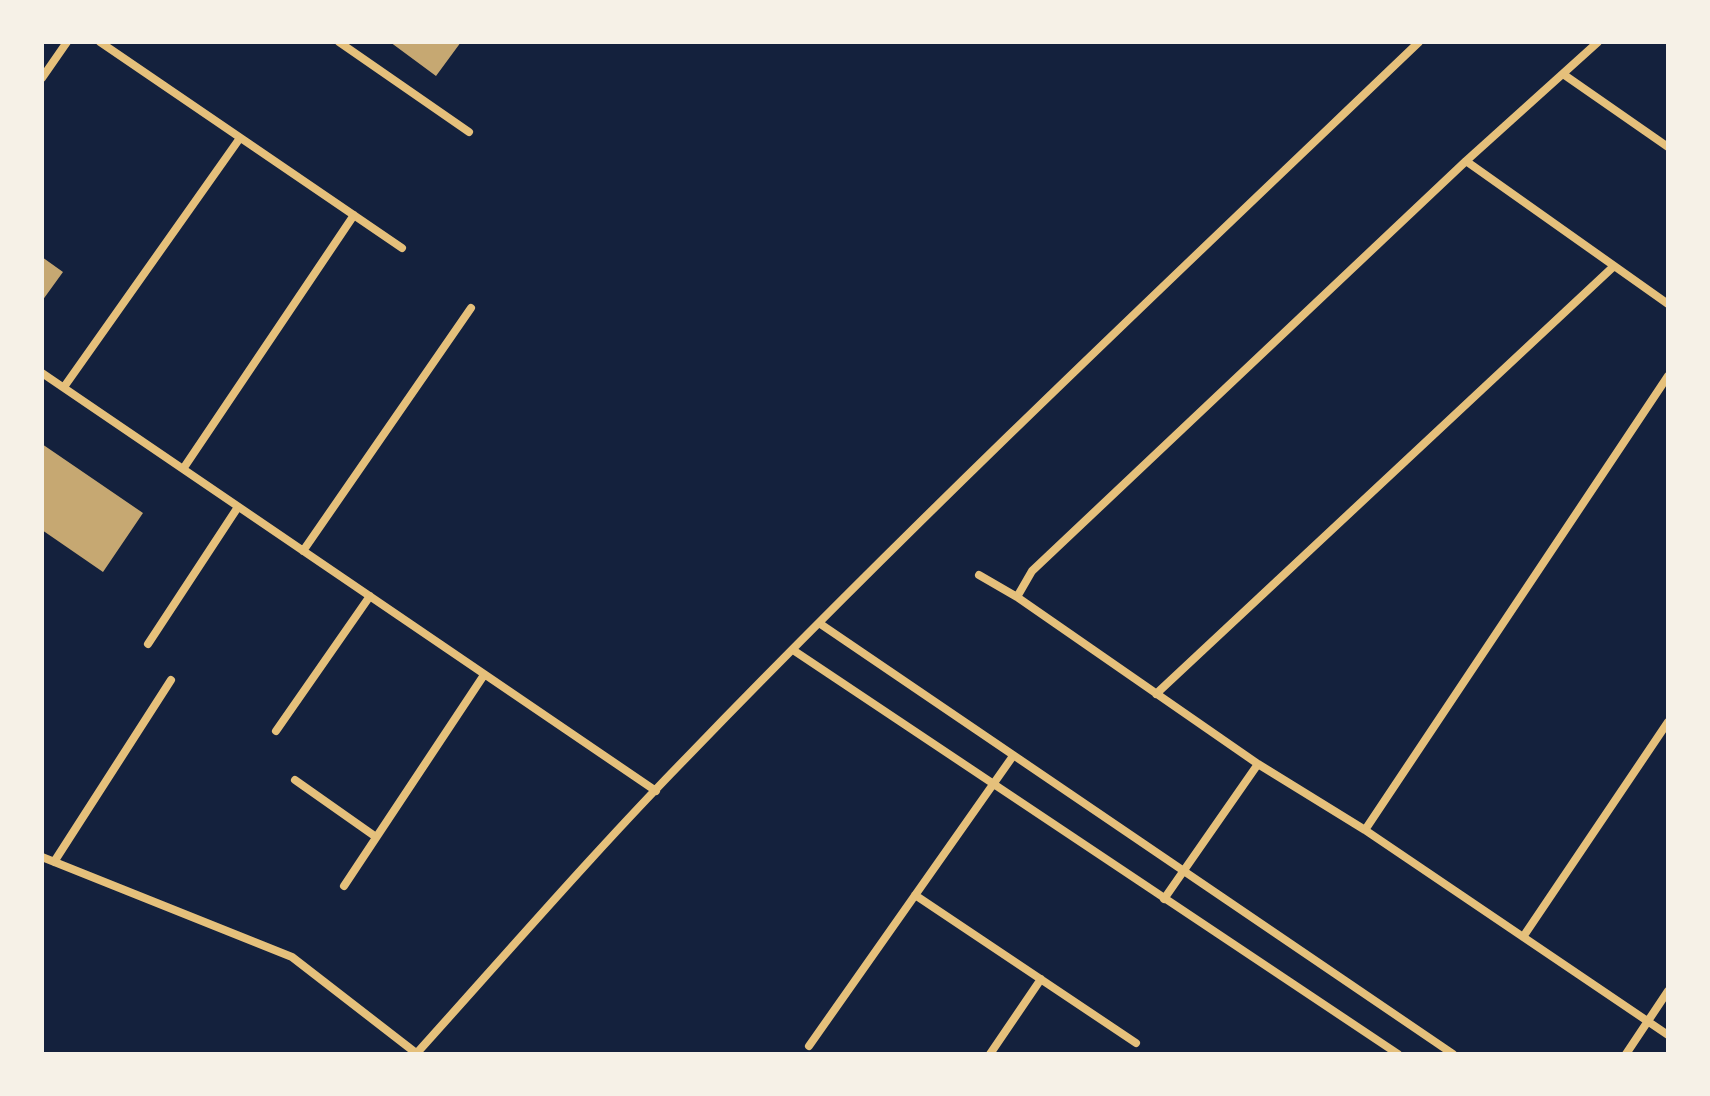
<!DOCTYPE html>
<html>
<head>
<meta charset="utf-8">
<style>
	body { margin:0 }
	#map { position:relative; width:1710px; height:1096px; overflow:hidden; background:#14213d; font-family:"Titillium Web",sans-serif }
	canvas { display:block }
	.frame { position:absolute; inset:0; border:44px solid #f6f1e7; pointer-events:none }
</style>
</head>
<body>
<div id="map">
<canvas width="1710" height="1096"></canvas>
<div class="frame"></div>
</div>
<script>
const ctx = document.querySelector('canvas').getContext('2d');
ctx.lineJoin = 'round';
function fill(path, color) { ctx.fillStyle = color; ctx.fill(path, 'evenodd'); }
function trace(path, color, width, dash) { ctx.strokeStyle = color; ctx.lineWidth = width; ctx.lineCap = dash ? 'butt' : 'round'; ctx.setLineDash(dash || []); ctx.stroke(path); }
fill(new Path2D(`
	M390,42H461L436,76Z
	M42,257L63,272L42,301Z
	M42,444L143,513L103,572L42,530Z`), '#c6a872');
trace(new Path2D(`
	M100,42L402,248
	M339,42L469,132
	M1563,74L1668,147
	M42,78L67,42
	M1466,161L1668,304
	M42,373L656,791
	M64,387L240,138
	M183,469L354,215
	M303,551L471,308
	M979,575L1017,597L1258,764L1365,830L1668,1035
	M1017,597L1032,571L1466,161L1598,42
	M819,623L1453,1054
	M148,644L238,507
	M793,650L1398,1054
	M1156,694L1613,267
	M276,731L370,596
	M295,780L376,837
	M1365,830L1668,376
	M42,857L292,957L416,1053
	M54,862L171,680
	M344,886L484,675
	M915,895L1136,1043
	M1164,899L1258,764
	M1523,937L1668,722
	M809,1046L1013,756
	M416,1054C507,953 596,850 691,753C927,509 1174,276 1419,42
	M990,1054L1041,979
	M1626,1054L1668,991`), '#e5c07b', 8);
</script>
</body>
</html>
